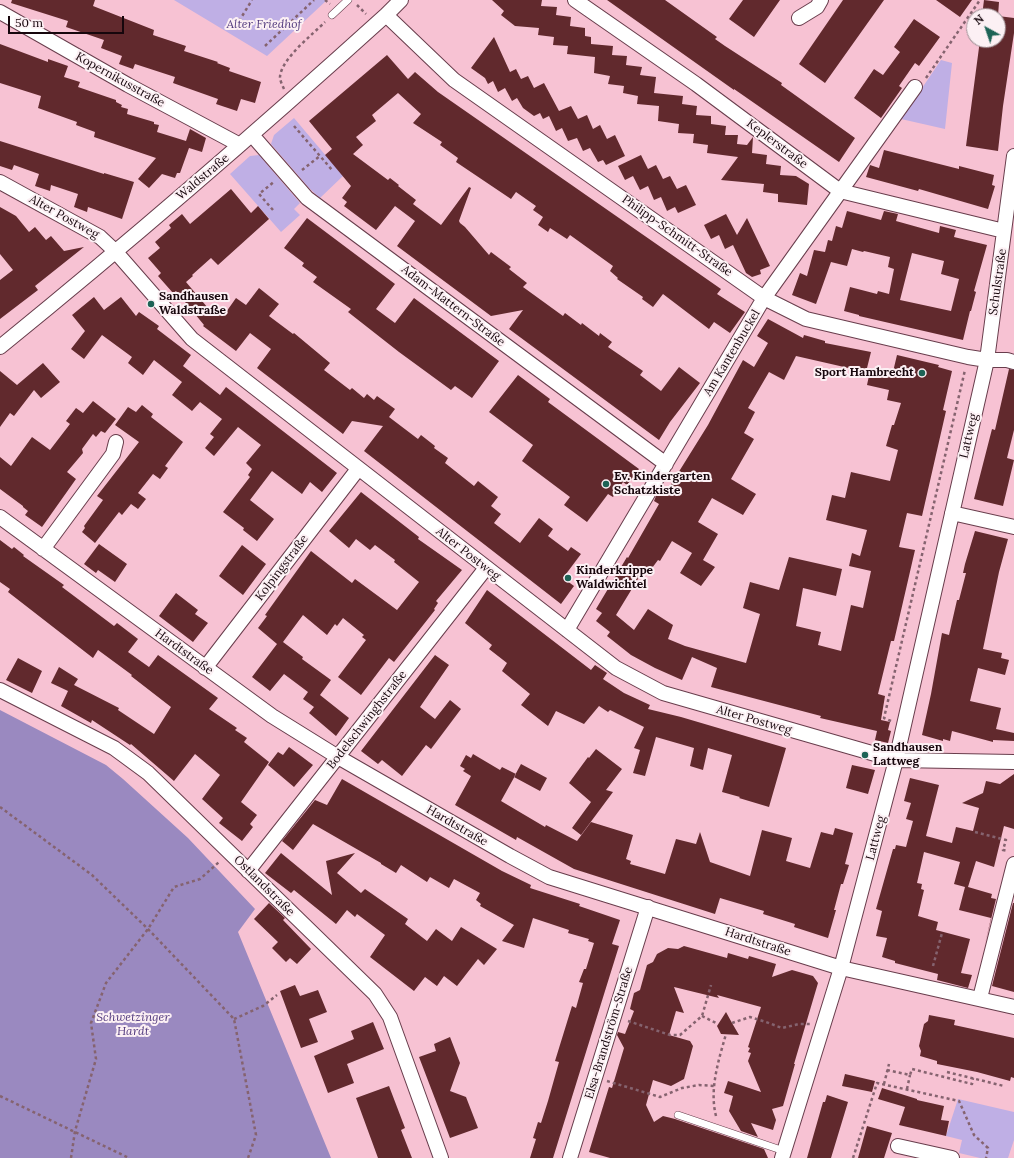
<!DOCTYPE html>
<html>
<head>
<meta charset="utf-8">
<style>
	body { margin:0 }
	#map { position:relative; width:1014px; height:1158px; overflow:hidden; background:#f7c2d3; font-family:Lora,serif }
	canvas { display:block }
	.north { position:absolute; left:966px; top:8px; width:40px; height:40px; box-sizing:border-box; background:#fcf0f4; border:1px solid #a09297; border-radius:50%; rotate:320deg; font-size:11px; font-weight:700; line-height:16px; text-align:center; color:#16060c }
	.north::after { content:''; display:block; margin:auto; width:14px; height:18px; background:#1d6356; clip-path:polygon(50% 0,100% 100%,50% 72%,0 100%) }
	.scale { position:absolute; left:8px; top:16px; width:116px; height:18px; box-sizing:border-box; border:2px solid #16060c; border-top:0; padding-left:5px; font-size:12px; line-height:14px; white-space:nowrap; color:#16060c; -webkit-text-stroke:3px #fcf0f4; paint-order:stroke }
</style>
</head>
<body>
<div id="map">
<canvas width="1014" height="1158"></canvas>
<div class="north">N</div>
<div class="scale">50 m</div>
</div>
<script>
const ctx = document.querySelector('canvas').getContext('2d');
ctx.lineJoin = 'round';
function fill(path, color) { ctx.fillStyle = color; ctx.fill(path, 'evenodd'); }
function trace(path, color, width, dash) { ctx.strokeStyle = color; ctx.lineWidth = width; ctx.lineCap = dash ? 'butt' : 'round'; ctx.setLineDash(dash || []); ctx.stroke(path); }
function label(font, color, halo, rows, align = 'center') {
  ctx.font = font + ' Lora,serif'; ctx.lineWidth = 4; ctx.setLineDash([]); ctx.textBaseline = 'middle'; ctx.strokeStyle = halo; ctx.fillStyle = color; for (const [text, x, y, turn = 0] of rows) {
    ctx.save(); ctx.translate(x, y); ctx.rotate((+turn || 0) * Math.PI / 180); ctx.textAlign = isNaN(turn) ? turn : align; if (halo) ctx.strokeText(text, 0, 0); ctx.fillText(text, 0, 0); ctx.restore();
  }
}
fill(new Path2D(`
	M174,0H327L267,56Z
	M941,60L952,63L945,129L901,119Z
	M294,118L343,176L320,198L309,188L271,144L274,135Z
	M259,155L300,203L294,209L300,215L281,232L230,174L250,156Z
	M958,1099L1014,1112V1140L1008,1158H980L959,1153L962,1140L946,1136Z`), '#bfafe5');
fill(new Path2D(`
	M0,710L106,765L123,779L188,838L255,909L238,932L331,1158H0Z`), '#9a89c0');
fill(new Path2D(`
	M12,0H95L93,6L154,30L153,35L186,46L184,51L218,62L217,63L230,68L229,71L261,82L255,103L241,99L237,111L216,104L218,99L173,83L175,77L135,64L133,69L119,64L122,56L101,48L104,40L66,27L68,21L11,3Z
	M492,0H542L541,6L557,7L556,15L571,17L570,26L585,28V36L591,37V44L613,46L612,55L627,56L626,65L642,67L640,75L656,77L654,93L683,96L682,104L697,106L696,115L711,116V124L726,126L725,135H738L737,144L747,145L753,137L752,153L767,155L766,164L781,166L780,175L796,176L809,184L807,205L778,202V194L763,192L764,184L721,180L738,157L707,153L708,145L693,143L694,134L678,133L679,124L658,121L659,106L637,104L638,96L623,93L624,86L608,84L610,76L594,73L595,57L567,54L568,46L553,45L554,37L538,35L539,28L515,26L501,15L504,11Z
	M607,0H665L717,37L715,39L725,46L782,83L781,85L855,138L839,162L734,89V90Z
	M743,0H780L754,37L729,19Z
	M843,0H884L825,83L799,64Z
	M936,0H972L960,17Z
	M984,0L999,2L998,16H982Z
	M998,16L1014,18V33L1003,106L998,151L966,146L980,40H998Z
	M914,19L940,37L919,66L915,63L899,86L902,88L881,118L854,98L874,69L883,75L900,52L894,47Z
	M494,37L510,72L516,69L521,79L528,76L534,88L544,83L559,111L571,106L578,119L587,115L593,129L600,125L607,139L615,135L625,156L606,165L603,160L598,162L590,148L583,151L577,138L568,141L562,128L556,131L549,116L543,119L540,113L534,116L523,108L517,98L512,101L505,88L498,92L493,81L488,84L485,78L471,68Z
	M0,44L48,62V59L68,66L64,77L80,82L78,87L116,100V102L122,105L121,107L128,109L127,114L154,122V124L159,125L157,132L186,141L190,129L206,138L202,152L189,148L180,173H177L175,178L162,174L149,188L138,179L156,158L94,137L95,132L76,125L77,122L38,108L41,96L0,83Z
	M387,55L408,79L415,72L438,92L721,289L717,294L745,312L730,333L714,322L709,329L663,294L653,307L642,299L643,297L617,279L618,278L610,271L613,266L570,235L567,239L550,228L548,232L538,225L543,217L533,210L536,206L516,192L511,199L456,162L458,158L440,145L442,142L413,123L421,114L398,93L372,115L376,121L356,137L363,145L353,154L388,180L390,178L399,185L398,186L416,200L413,204L441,225L469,187L471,188L459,221L460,223L465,227L489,255L491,252L511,267L509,269L527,283L523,287L563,316L565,313L581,325L582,323L599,336L600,333L612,342L608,347L643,371L640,375L661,391L679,367L700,383L670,422L659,440L509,329L523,310L491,316L397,246L415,221L395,206L376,230L344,206L347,202L342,198L351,186L325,155L332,149L309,121Z
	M0,141L104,174V173L134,182L122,219L88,207L87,212L74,207L78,194L51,185L50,191L35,186L39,174L14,165L12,170L0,166Z
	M884,150L959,169V166L994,175L992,185L995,186L988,209L919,189L918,191L866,177L870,165L879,168Z
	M641,155L648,169L656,165L663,179L670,176L677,189L686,185L696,205L678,213L675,207L667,211L661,197L654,200L648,186L640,190L633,176L625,180L618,166Z
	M231,189L251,213L258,206L269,219L218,265L211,258L192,275L193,276L186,282L213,314L217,309L224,315L236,298L246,305L259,288L279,304L269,316L293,334L294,333L330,363L324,370L350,390L352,388L364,398L367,394L374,400L377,396L395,409L389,417L418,439L421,435L435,446L434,448L448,458L445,463L474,486L478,481L498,497L491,506L501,514L494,523L520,543L539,518L553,529L548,536L568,551L571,547L581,554L563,578L574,586L561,604L364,451L383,426L352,421L343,434L257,368L271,349L250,333L236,351L203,326L204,325L176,291L173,293L158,276L161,273L148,258L160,248L155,242L171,228L169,225L182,214L190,224Z
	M0,207L16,216L29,232L35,227L46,240L51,236L64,251L84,247L35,286L38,290L0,319V280L13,270L0,254Z
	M847,211L881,220L884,211L898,214L896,221L939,233L940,226L956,230L954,237L987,245L974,291L976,292L971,311H970L963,340L859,316V315L844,311L850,287L877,294L878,291L889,294L894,269L888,267L890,257L864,251L863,252L852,249L847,266L831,262L816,304L792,295L800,273L807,276L814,250L825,252L828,240L832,241L836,226L842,228ZM912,253L944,261L941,274L959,279L951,311L900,300Z
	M726,214L737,235L747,218L770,266L760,270L761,274L752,277L746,273L733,245L725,249L719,235L711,239L704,225Z
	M307,218L395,284L376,309L395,323L414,298L499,361L472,398L455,386L451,390L399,352L348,312L351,309L313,282L317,277L302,266L304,263L284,248Z
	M94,297L104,310L121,297L136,316L139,312L159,326L157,329L191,355L183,366L220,395L226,387L337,473L322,492L310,482L302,494L272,471L250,500L274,519L257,541L243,530L244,528L223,512L250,477L248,475L252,469L246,463L261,445L238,427L214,456L205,448L214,437L210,434L222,419L200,402L192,411L172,395L182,382L154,360L143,375L128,363L132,357L102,335L84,359L71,349L85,331L72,315Z
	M768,319L803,338L804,335L825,341V343L871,352L866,372L796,356L784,380L769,372L748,408L755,412L744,433L754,439L731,479L756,494L743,515L712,498L698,522L718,534L703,560L715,567L701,586L680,573L692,553L672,541L660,561L658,560L649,572L644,569L616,615L634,630L648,609L673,625L668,639L685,646L746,663L760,614L743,608L750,582L779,590L789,557L842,569L836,596L803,588L796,626L821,632L818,645L841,651L851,605L863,608L871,571L849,566L852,553L860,556L867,530L826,520L832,495L845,498L851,472L890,481L898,450L886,446L892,425H894L901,403L887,400L889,390L867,385L870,371L892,376L897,355L939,365L938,367L952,371L943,410L946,411L922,516L907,513L899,547L915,550L894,641H891L878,694L885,696L881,720L890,722L888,730L891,731L888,743L875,740L877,731L820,718L821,716L711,687L717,668L692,657L682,680L655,668L631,655L607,636L610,632L596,621L602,613L596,609L627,557L628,558L659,504L654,501L656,496L665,494L708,425L743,360L754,367L768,343L757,336Z
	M43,363L60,382L41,398L34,390L14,416L10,413L0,427V371L17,385Z
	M1009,369L1014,370V430L1007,458L1014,460L1003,506L974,499L992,429L995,430Z
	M518,375L550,399L548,402L639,469L627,485L623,482L613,497L608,494L587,522L564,505L570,497L522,461L533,445L489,412Z
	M93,401L116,419L105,433L101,431L96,437L93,434L82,449L83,453L67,472L76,479L42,527L25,515L28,511L23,507V506L0,489V457L11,466L32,437L50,450L70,424L66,421L76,408L83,413Z
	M142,405L153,414L151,417L183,442L165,466L168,468L160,479L153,474L138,493L146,499L138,509L131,504L122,515L119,512L95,543L82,532L85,528L84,526L103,500L97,496L139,442L115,425L128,407L136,412Z
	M361,492L419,537L418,539L462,570L436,601L438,603L434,609L435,610L394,662L389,658L361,695L338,677L366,640L362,637L364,635L343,618L337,626L335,624L327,635L303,615L283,642L303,657L302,659L331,680L320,695L349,718L336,736L309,713L314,707L303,699L308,692L284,674L270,691L252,677L277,644L258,628L267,616L265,615L311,551L352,583L355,579L397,610L419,582L394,562L395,560L375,545L370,550L356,539L349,548L329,531Z
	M975,531L1008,539L999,572L983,649L1002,653L1001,658L1009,660L1005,675L978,668L970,701L1001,708L996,729L1014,733V741L993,740V742L952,731L950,741L943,739V741L922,735L931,694L942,633L949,635L957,600H959L966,573H963L965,564Z
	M0,540L12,549L14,547L24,555L23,556L64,585L62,587L114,626L117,623L138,639L128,652L149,667L158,655L218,698L209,709L237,728L235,730L247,738L244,742L269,762L241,802L257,815L250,824L253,827L242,841L219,823L223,818L202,799L220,775L195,754L174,781L131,744L130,745L92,720L91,723L61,706L68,691L51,683L59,667L78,679L74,685L119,708L118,710L154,734L171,707L131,676L132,675L98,650L93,658L8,592L10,589L0,582Z
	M99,544L127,564L115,582L98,570L96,573L84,564Z
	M242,545L266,564L243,595L219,576Z
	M487,590L591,670L595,665L607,673L603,679L624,693L650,705L648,709L681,717L786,748L769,807L739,798L740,797L722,792L732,755L708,748L703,770L690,766L694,748L656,737L645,776L633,773L640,750L634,748L644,727L610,710L608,712L599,706L584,724L556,711L548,726L521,705L530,694L502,671L507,663L489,649L492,645L465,623Z
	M176,593L198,610L195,614L208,623L193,642L159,616Z
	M435,655L449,665L420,707L435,719L450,700L461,709L431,749L426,745L402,776L382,760L378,764L361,751Z
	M18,658L42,671L32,693L6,680Z
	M289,747L313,765L294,787L268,765L278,752L283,755Z
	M596,749L622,769L606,790L613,792L581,835L572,828L591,802L569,783L588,757L589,758Z
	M473,754L500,770L502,767L516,774L501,801L545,827L546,825L577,841L591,822L633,835L626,859L631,861L630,864L665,874L676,839L696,844L700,832L710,862L750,876L762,830L792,838L786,861L810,868L821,832L833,835L835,828L853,833L845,864L849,865L843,884H841L834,910H836L828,938L794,927L795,924L763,914L764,911L720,898L715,914L574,869L517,837L516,840L455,805L471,776L463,771L465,769L460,766L466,755L471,758Z
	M521,764L547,778L540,791L514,777Z
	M852,765L875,770L868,794L846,788Z
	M1014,774V829L1004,826L994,867L976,861L968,887L992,894L991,898L996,899L985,944L991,918L959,910L965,887L954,884L960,862L924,852L917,883L922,884L921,889L924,890L918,916L938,922L936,930L970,939L961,973L972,975L968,988L937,980L938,974L895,963V961L882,957L887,938L876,936L882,911L876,909L893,849H895L896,845L906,847L913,821L906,819L911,803L904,801L910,778L939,785L926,836L952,843L956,827L973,831L979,808L962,803L983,793L986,781L1000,784Z
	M342,779L502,871L531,885L530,888L580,904L579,906L620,920L612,944L619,946L553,1158H530L536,1139L533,1138L538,1122L541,1123L548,1101L559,1062L555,1061L572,1006L576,1008L583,983L579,982L584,969H586L594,943L588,941L589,939L568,933L569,930L533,918L524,948L502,941L514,925L480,906L481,904L476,900L480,893L454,879L449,888L430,877L427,882L401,865L396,873L381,864V863L313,824L293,850L282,841L315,800L327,805Z
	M281,853L332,895L326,861L355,853L337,873L361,893L365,889L408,919L405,924L427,941L436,929L452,941L461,927L497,949L484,965L478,959L457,986L444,976L437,986L425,977L414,991L370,957L385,935L357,914L355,917L347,910L336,924L294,890L291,893L265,873Z
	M269,903L285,918L283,920L311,949L297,964L290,958L286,962L272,948L278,942L254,919Z
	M1013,903H1014V992L992,986Z
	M684,946L727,958L728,953L748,959L749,956L776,964L772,977L792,970L813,976L818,983L794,1064H795L783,1106L772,1109L776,1120L773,1130L751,1123L758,1137L741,1131L729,1111L733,1096L724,1093L728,1081L761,1092L748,1061L751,1053L748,1052L750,1048L748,1047L761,1007L717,995L719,998L674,987L684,1013L676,1011L669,1035L690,1041L693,1046L684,1079L671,1086L653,1080L646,1105L654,1122L663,1116L675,1119L764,1149L768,1158H610L589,1152L609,1087L612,1088L624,1048L617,1035L618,1032L625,1034L634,1011L630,1009L634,993L640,990L647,965L653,962L657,954L668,948L678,949Z
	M295,985L300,996L318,990L327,1012L309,1019L318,1042L301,1048L280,991Z
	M726,1012L732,1023L739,1035L721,1034L717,1026Z
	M929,1015L955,1020L954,1025L1014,1038V1078L1011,1077L1010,1081L977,1072L937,1064V1061L920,1056L921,1051L919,1046L924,1024L928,1021Z
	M373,1022L384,1049L347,1064L354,1083L328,1093L314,1056L354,1039L351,1031Z
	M450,1037L460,1063L450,1091L466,1097L478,1128L450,1138L419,1057L436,1051L434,1044Z
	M845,1074L875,1081L872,1092L842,1086Z
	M389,1086L405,1128L401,1130L412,1158H378L356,1098Z
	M882,1088L917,1099V1100L944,1106L941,1120L949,1121L946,1136L899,1125L905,1107L878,1099Z
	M827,1095L848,1102L831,1158H807L823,1102H825Z
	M867,1126L892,1133L884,1158H858Z`), '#61292d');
const lane = new Path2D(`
	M332,15L348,0
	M678,1115L784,1151`);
const street = new Path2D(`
	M575,0L696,84L840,191L1004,231
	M0,12L128,85L240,145
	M386,15L454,80L764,298L806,319L968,357L987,360H1007L1014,362
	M799,18L817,7L821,0
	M252,135L307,198L666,464
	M0,182L100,237L115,251L192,339L616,668L663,693L896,760L1014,762
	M0,347C132,240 260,129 386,15L401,0
	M952,513L1014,527
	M0,517L272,716L338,757L510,856L549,877L841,968L1014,1007
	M43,549L113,454L116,442
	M567,630L764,298L915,87
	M205,668L358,469
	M0,690L114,748L148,773L375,994L390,1017L441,1158
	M248,871L486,568
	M980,998L1014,864
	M898,1146L952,1158
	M570,1158L648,907
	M782,1158L841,968L896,760L987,360L1014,156`);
trace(lane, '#683d4c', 8);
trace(street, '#683d4c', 16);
trace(new Path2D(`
	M325,0L330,4
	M357,5L366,14
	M236,26L252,0
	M265,46L314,0
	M926,78L980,0
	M284,89C282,85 280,80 280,77C281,59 313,34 325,22
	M294,126L333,171
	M302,170L320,156
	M273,210L259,194L275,181
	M891,721L884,718L965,370
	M0,807L92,875L148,929L234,1019L256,1135L248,1158
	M975,832L1006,840L1003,850L1008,851
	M933,966L942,933
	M702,1016L718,1024
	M234,1019L263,1006L277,995
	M628,1021L670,1035H680L702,1016L711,985
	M732,1023L750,1017L766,1022L782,1028L799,1024H810
	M887,1070L910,1075L912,1069L972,1084L973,1078
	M947,1072L1004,1086
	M607,1081L660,1097L682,1088L699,1085L715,1086
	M884,1084L889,1064
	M907,1089L910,1075
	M0,1096L129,1158
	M716,1116C709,1089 719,1059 726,1034
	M71,1158L75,1131L96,1059L91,1023L106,983L148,929L174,887L200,879L219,862
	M853,1158L877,1083L959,1101L974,1135L988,1148L986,1158`), '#85636f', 2.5, [3, 3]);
trace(lane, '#fff', 7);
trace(street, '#fff', 14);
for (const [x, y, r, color] of [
	[151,304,4,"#1d6356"],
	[922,373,4,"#1d6356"],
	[606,484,4,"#1d6356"],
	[568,578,4,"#1d6356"],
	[865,755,4,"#1d6356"]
]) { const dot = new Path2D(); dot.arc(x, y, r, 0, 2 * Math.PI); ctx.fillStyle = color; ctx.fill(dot); trace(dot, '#fcf0f4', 1.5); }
label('italic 12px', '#533b7f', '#fcf0f4', [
	["Alter Friedhof",264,25],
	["Schwetzinger",133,1018],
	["Hardt",133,1032]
]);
label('12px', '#16060c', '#fcf0f4', [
	["Kopernikusstraße",120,80,29],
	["Keplerstraße",777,144,37],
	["Waldstraße",203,177,-40],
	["Alter Postweg",64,217,29],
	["Philipp-Schmitt-Straße",677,236,35],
	["Schulstraße",998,282,-82],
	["Adam-Mattern-Straße",453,306,37],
	["Am Kantenbuckel",732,353,-59],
	["Lattweg",969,436,-77],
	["Alter Postweg",468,554,38],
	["Kolpingstraße",282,568,-53],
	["Hardtstraße",184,652,36],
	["Bodelschwinghstraße",367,720,-52],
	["Alter Postweg",754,720,16],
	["Hardtstraße",457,826,30],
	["Lattweg",876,838,-75],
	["Ostlandstraße",264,886,45],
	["Hardtstraße",758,942,18],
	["Elsa-Brandström-Straße",609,1033,-73]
]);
label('bold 12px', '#16060c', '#fcf0f4', [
	["Sandhausen",159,297],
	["Waldstraße",159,311],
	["Sport Hambrecht",914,373,"right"],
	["Ev. Kindergarten",614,477],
	["Schatzkiste",614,491],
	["Kinderkrippe",576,571],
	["Waldwichtel",576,585],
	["Sandhausen",873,748],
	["Lattweg",873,762]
], 'left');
</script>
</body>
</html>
